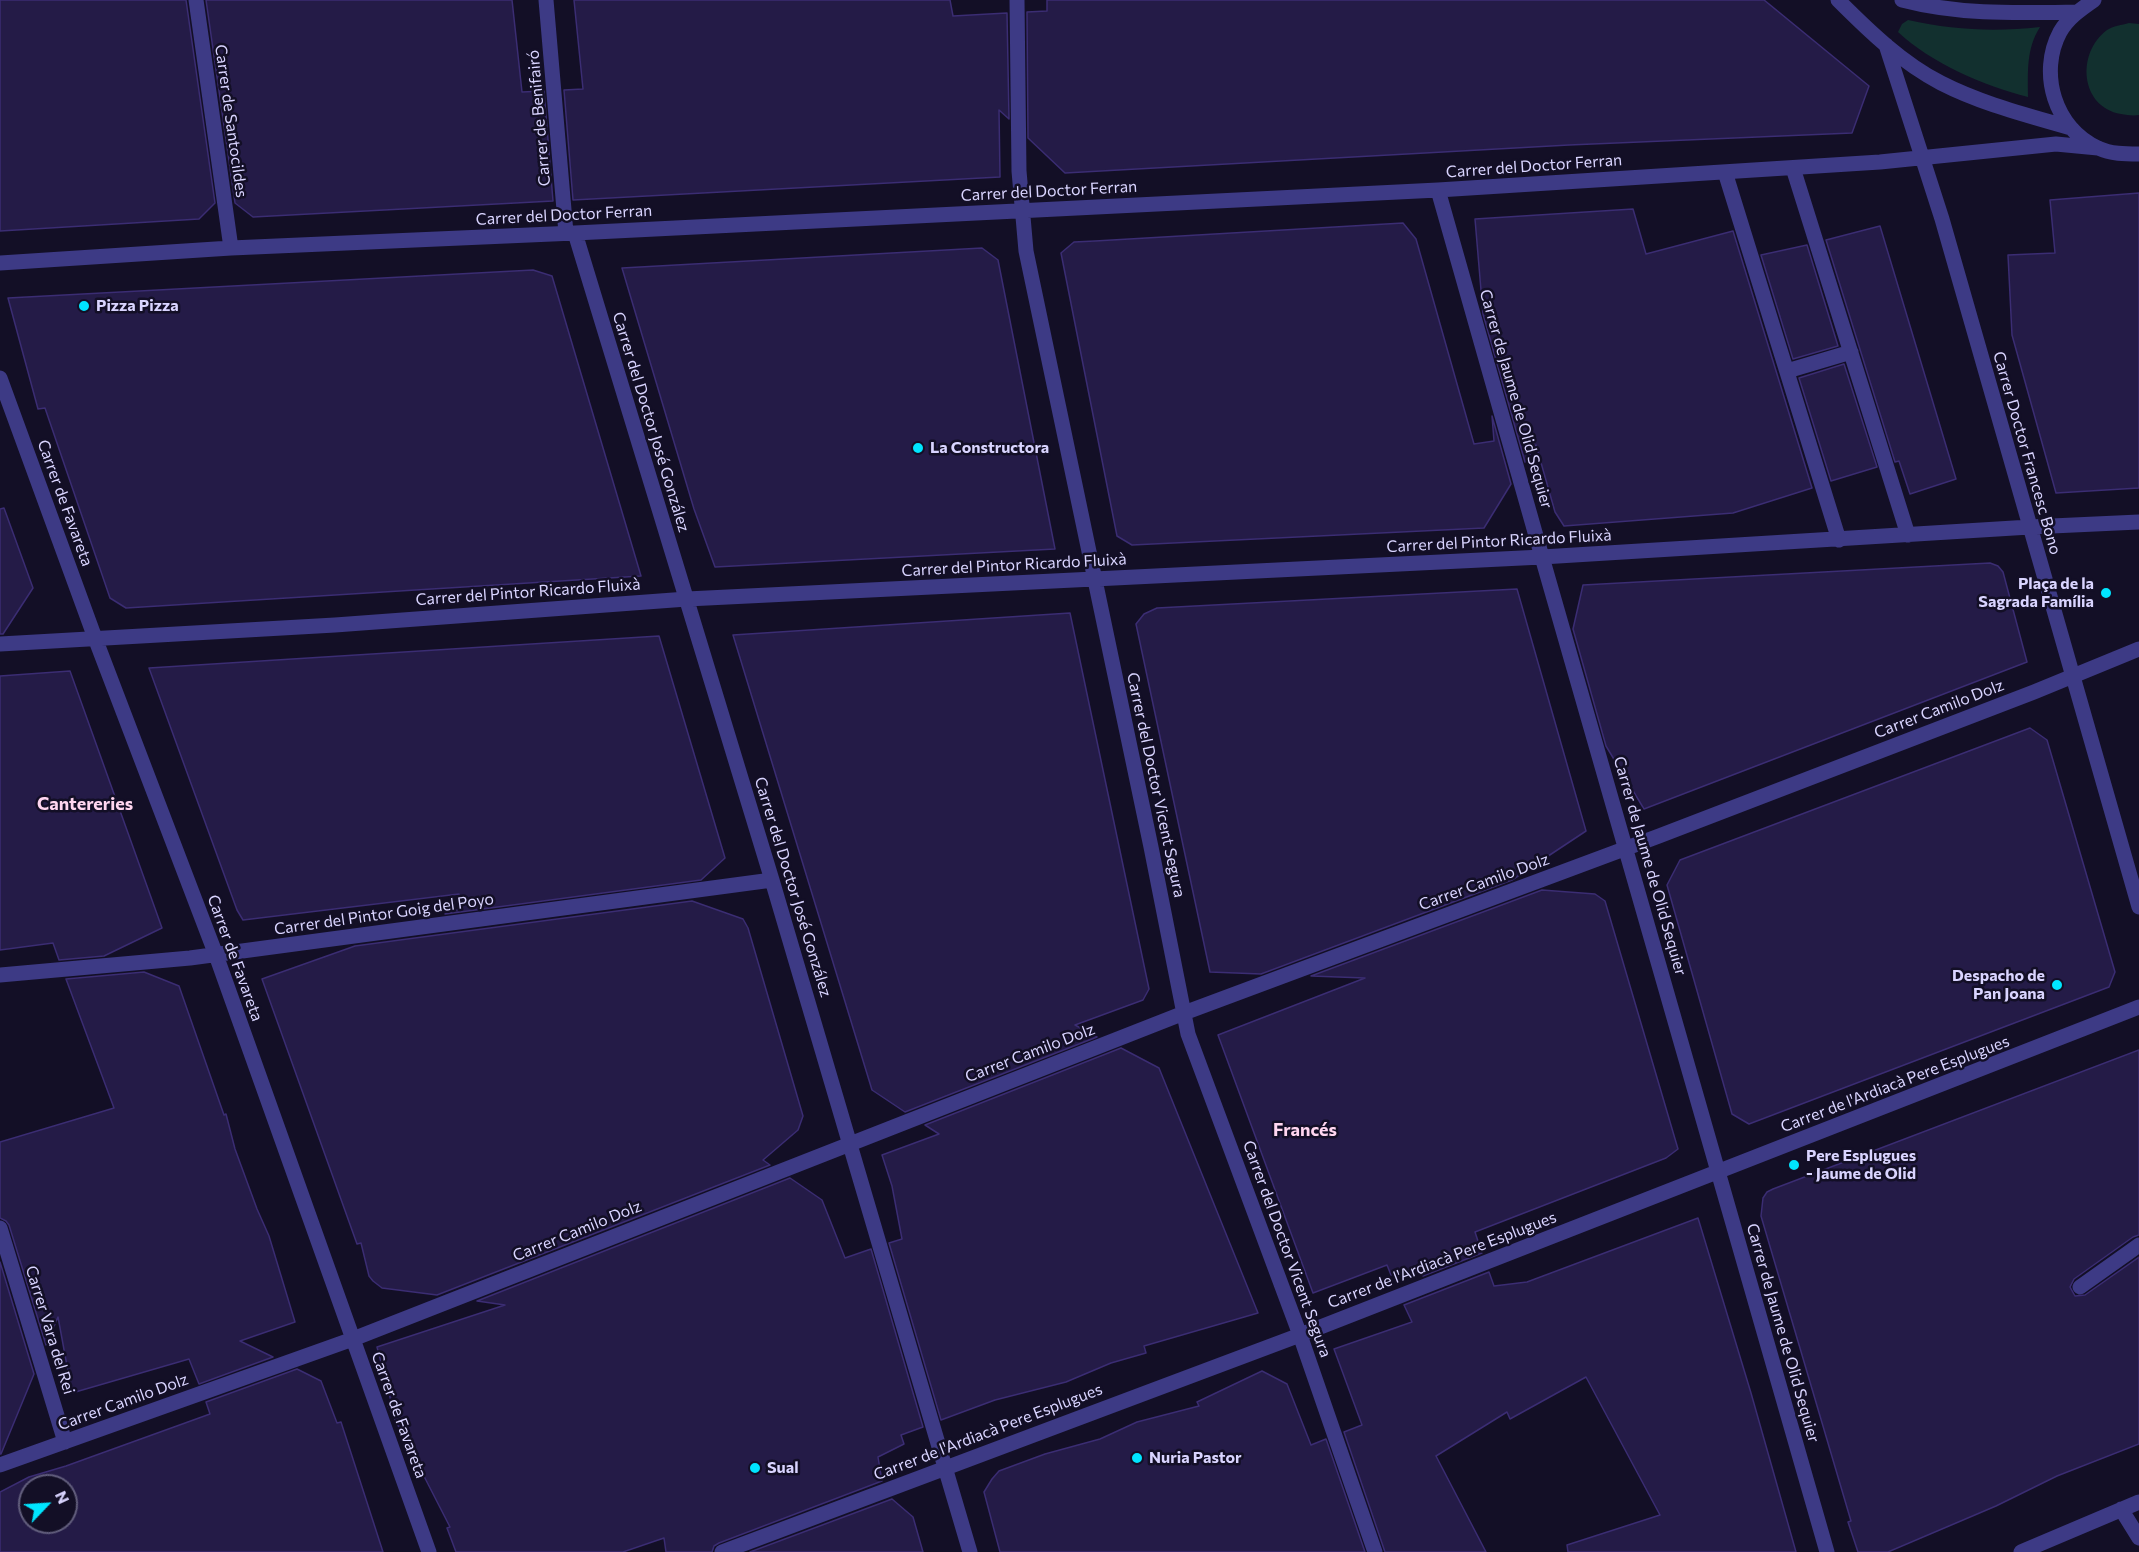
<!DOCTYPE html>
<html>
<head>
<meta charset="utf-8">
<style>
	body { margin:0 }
	#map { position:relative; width:2139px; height:1552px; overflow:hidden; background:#130f26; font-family:Commissioner,sans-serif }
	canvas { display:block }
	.north { position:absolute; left:18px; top:1474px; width:60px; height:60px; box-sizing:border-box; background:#130f26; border:2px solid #625e7d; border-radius:50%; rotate:65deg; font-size:16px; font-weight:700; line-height:24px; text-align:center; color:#d9d4ff }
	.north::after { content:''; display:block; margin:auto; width:21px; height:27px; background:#00e5ff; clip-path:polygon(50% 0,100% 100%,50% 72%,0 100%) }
</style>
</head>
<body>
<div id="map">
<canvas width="2139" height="1552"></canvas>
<div class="north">N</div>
</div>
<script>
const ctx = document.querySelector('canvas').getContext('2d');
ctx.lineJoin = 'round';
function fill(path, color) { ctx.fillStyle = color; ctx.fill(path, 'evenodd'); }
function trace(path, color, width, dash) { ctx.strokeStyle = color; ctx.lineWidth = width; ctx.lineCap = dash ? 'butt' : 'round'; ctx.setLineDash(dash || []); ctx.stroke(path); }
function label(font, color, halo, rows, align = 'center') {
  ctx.font = font + ' Commissioner,sans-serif'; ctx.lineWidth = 5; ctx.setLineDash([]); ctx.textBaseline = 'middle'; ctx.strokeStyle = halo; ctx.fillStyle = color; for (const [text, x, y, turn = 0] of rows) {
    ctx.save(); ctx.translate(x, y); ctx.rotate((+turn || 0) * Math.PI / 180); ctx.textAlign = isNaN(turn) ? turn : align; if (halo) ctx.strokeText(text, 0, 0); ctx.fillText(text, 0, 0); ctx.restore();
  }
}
fill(new Path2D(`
	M1908,20C1953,30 1994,32 2040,27C2026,49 2028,72 2028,97C1984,86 1931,63 1898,32L1902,24Z
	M2129,23L2139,24V115C2133,116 2127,115 2121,114C2080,107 2076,53 2107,30C2113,26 2122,25 2129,23Z`), '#12302f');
const building = new Path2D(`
	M0,0H186L215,203L199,219L0,231Z
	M206,0H512L522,92L544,91L553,201L253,217L235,203Z
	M574,0H950L953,16L1007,13L1009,119L999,110L1000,177L573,200L564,90L583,89Z
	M1047,0H1764L1869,86L1852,133L1569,145L1065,173L1028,138L1027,12L1047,11Z
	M2139,193V488L2056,493L2012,335L2008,255L2055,253L2050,200Z
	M1633,209L1646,254L1733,231L1812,488L1733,513L1564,526L1555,512L1536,445L1525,462L1483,314L1475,219Z
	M1403,223L1416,239L1474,444L1494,441L1492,416L1511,484L1484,528L1132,545L1117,536L1061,253L1074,242L1095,241Z
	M1880,226L1956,479L1910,494L1899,461L1895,462L1826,240Z
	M1807,245L1838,346L1793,359L1761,255Z
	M982,248L998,260L1055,549L715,567L694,509L622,268Z
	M533,270L552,276L641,576L126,608L110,598L45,408L38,409L8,298Z
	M1844,364L1877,467L1831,481L1799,378Z
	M4,508L33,588L3,634H0V509Z
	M1990,563L1998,566L2003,572L2027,662L1644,809L1606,746L1573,629L1583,585Z
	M1517,589L1586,831L1512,880L1261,974L1210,972L1136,624L1144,614L1157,608Z
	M1070,613L1149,989L1143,1000L1075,1025L1097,1037L905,1112L872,1090L733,635Z
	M659,636L725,858L701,880L445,914L463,908L459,894L243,920L237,910L149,668Z
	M70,671L162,928L104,956L59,960L53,943L0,950V676Z
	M2030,728L2047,740L2115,972L2109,987L1749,1124L1732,1114L1667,885L1680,860Z
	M1542,890L1595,894L1605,901L1678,1149L1666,1158L1475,1232L1482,1253L1423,1276L1419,1267L1391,1275L1387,1265L1313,1293L1218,1035L1365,978L1311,976Z
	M692,901L743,919L748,928L803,1116L798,1130L763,1160L770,1165L437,1295L382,1288L373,1281L369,1276L361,1243L357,1244L262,979L355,946Z
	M144,972L179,986L224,1115L226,1114L235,1149L257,1209L269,1236L295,1322L240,1341L273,1357L199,1384L189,1359L72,1393L58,1317L46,1345L9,1225L6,1221L0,1218V1142L114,1108L66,979Z
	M1121,1048L1159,1068L1258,1313L1144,1346L1146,1353L1111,1363L1066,1382L995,1400L941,1420L889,1243L902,1239L892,1186L882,1155L939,1134L925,1125Z
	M2139,1050V1235L2133,1237L2074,1279L2070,1287L2075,1296L2085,1295L2139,1257V1444L2057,1476L1996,1506L1888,1552H1858L1848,1522L1851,1521L1761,1216L1763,1198L1767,1192L1773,1189Z
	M790,1178L822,1200L845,1258L871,1249L923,1427L901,1435L904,1444L878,1457L882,1481L719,1543L714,1546L712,1552H666L664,1538L623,1552H456L447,1528L450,1527L388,1406L392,1405L377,1347L505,1305L477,1301Z
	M1698,1218L1751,1393L1796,1552H1568L1567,1545L1660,1515L1586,1377L1510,1419L1507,1412L1436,1456L1486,1552H1385L1344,1432L1362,1425L1334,1349L1412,1322L1404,1305L1489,1272L1494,1286L1527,1282Z
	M0,1262L34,1374L1,1454H0Z
	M297,1369L321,1381L337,1423L341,1422L383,1552H0V1492L29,1477L66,1466L210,1414L206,1402ZM30,1486H66V1522H30Z
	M1262,1371L1287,1384L1311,1445L1326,1439L1365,1552H1000L984,1492L992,1479L999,1471L1045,1454L1100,1439L1137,1422L1199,1406L1197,1402Z
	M892,1499L913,1517L923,1552H750Z`);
fill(building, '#241b47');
trace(building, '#3b2d73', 1.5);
trace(new Path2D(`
	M196,0L231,248
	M546,0L566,233
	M1017,0L1019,171L1026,251L1151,847L1188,1034L1300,1335L1375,1552
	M1838,0C1869,31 1902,63 1941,83C1982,104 2027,115 2071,128
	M1902,0C1959,15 2017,13 2076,12
	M2094,0C2081,9 2068,18 2060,32C2038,73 2055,129 2098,148C2111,154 2125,154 2139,154
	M1886,45L1942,219L2139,907
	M1793,168L1908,535
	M1725,172L1839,540
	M1438,190L1542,557L1827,1552
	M575,233L772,880L970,1552
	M0,263L231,248L575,233L1438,190L1880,162L2056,144L2098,148
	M1787,371L1851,352
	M0,378L95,638L216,955L429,1552
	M0,644L335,625L687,599L1542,557L2030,527L2139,522
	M0,975L190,958L772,880
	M0,1228L65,1442
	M2080,1287L2139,1245
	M0,1465L353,1339L1184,1013L1659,836L2034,692L2139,649
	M2121,1509L2139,1538
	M722,1552L1300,1335L2139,1007
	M2021,1552L2139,1502`), '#3d3a85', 15);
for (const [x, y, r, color] of [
	[84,306,6,"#00e5ff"],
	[918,448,6,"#00e5ff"],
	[2106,593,6,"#00e5ff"],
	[2057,985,6,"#00e5ff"],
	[1794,1165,6,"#00e5ff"],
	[1137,1458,6,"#00e5ff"],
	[755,1468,6,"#00e5ff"]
]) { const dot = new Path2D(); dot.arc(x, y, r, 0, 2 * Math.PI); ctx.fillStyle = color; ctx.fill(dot); trace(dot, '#130f26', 2); }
label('16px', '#d9d4ff', '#130f26', [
	["Carrer de Benifairó",539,118,-95],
	["Carrer de Santocildes",231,121,82],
	["Carrer del Doctor Ferran",1534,166,-4],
	["Carrer del Doctor Ferran",1049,191,-3],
	["Carrer del Doctor Ferran",564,215,-3],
	["Carrer de Jaume de Olid Sequier",1516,399,74],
	["Carrer del Doctor José González",651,422,73],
	["Carrer Doctor Francesc Bono",2027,453,74],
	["Carrer de Favareta",65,503,70],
	["Carrer del Pintor Ricardo Fluixà",1499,541,-3],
	["Carrer del Pintor Ricardo Fluixà",1014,565,-3],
	["Carrer del Pintor Ricardo Fluixà",528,592,-4],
	["Carrer Camilo Dolz",1939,709,-21],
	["Carrer del Doctor Vicent Segura",1156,785,78],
	["Carrer de Jaume de Olid Sequier",1650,866,74],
	["Carrer Camilo Dolz",1484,882,-20],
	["Carrer del Doctor José González",793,887,73],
	["Carrer del Pintor Goig del Poyo",384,914,-8],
	["Carrer de Favareta",235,958,70],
	["Carrer Camilo Dolz",1030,1053,-21],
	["Carrer de l'Ardiacà Pere Esplugues",1895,1084,-21],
	["Carrer Camilo Dolz",577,1231,-22],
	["Carrer del Doctor Vicent Segura",1287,1249,70],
	["Carrer de l'Ardiacà Pere Esplugues",1442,1260,-21],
	["Carrer Vara del Rei",50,1330,73],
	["Carrer de Jaume de Olid Sequier",1783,1333,74],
	["Carrer Camilo Dolz",123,1402,-20],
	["Carrer de Favareta",399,1415,70],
	["Carrer de l'Ardiacà Pere Esplugues",988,1432,-21]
]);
label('bold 16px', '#d9d4ff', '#130f26', [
	["Pizza Pizza",96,306],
	["La Constructora",930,448],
	["Plaça de la",2094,584,"right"],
	["Sagrada Família",2094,602,"right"],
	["Despacho de",2045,976,"right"],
	["Pan Joana",2045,994,"right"],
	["Pere Esplugues",1806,1156],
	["- Jaume de Olid",1806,1174],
	["Nuria Pastor",1149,1458],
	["Sual",767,1468]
], 'left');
label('bold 18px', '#ffd6f0', '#130f26', [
	["Cantereries",85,804],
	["Francés",1305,1130]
]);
</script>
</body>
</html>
